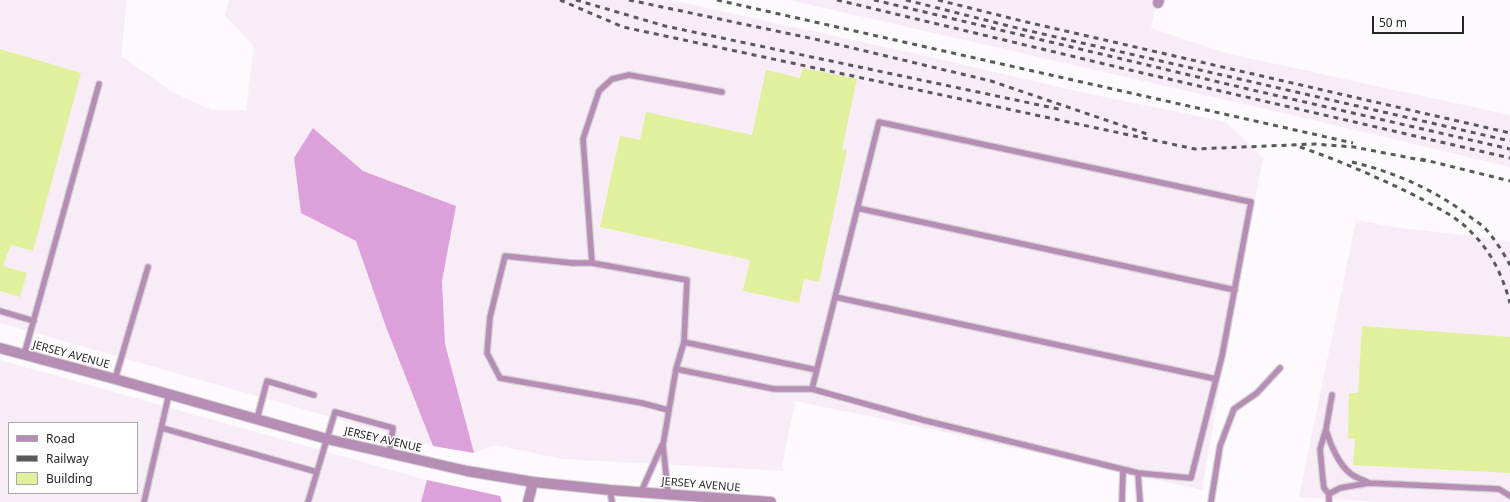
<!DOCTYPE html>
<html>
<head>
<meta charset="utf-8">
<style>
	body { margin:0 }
	#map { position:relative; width:1510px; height:502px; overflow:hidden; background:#fdf9fd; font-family:"Noto Sans",sans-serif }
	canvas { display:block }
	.legend { position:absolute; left:8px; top:422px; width:130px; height:72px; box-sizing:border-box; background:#fff; border:1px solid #a9a8a9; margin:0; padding:5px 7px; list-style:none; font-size:12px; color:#272627 }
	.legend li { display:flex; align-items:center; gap:8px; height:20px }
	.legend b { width:20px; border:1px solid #a9a8a9 }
	.scale { position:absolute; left:1372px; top:16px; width:92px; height:18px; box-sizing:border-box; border:2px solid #272627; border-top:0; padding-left:5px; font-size:12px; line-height:14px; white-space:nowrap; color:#272627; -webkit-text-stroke:3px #fff; paint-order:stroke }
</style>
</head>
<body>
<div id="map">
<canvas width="1510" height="502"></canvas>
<ul class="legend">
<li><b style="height:5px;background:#b68db5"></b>Road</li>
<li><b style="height:5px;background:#5a585a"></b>Railway</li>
<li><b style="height:11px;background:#e1f09d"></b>Building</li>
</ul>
<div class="scale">50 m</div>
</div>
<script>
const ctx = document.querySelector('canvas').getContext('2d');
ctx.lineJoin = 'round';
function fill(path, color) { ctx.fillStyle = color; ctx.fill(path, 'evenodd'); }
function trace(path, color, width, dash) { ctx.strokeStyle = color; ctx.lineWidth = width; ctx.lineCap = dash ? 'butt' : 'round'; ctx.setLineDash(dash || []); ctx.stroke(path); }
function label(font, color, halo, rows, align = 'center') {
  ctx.font = font + ' "Noto Sans",sans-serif'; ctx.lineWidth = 3; ctx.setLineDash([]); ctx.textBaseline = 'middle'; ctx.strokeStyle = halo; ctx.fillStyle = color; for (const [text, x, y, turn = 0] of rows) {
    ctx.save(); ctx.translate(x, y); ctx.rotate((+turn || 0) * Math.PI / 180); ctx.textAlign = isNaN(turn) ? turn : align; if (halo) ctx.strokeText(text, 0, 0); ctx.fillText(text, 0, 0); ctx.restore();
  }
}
fill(new Path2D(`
	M0,0H127L121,56L174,93L212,110H246L254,46L225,16L229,0H670L922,55L1076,91L1226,122L1263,158L1221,378L1202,490L930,429L795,401L782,467L784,471L562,459L495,445L474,453L445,344L442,281L456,206L363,171L314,128L301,213L356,241L386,327L433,446L0,323Z
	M789,0H1157L1151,28L1225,53L1510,115V167L1305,118Z
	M1356,220L1400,228L1455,234L1510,242V502H1381L1299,497Z
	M0,360L427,480L421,502H0ZM9,423H137V493H9Z`), '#f8edf7');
fill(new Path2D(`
	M313,128L363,171L456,206L442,281L445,344L474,453L433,446L386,327L356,241L301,213L294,158Z
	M427,480L500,496L502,502H421Z`), '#dca0db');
fill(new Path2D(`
	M0,49L81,73L33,251L11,245L3,266L27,273L20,297L0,291Z
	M803,68L857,79L842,149L847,150L819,282L804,279L799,303L743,291L750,260L600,227L620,136L640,140L646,112L752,135L766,70L800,78Z
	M1362,326L1510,337V473L1353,465L1355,439L1348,438L1349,393H1358Z`), '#e1f09d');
const service = new Path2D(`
	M879,122L1251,202L1222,356L1191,478L1138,473L923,420L812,389Z
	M857,208L1235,290
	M592,263H572L505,256L490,317L487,353L500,378L642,403L668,410
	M835,297L1216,379
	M0,311L34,321
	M684,342L817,370
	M24,355L99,84
	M676,369L774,389H812
	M115,379L148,267
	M257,419L267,381L314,395
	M162,428L317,472
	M1326,430C1330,444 1339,465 1351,474C1356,478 1364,480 1369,483
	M1138,473L1140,502
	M610,490L612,502
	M641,492L662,445
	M668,494L663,445L676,369L684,342L687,280L592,263L583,139L599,91L612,79L629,75L722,92
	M1329,494L1324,488L1323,481L1320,449L1326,429L1332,395
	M144,502L169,394
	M308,502L335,412L393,428L389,453
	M1122,502L1123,470
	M1211,502L1220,446L1234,409L1257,393L1280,368
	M1329,502V494L1340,488L1369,483L1499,489L1510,496`);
const minor = new Path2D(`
	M1158,3L1159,0
	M528,502L533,482`);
const tertiary = new Path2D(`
	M0,348L115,379L327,439L467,471L533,482L610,490L771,502`);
trace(service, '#d6d3d6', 8);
trace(minor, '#d6d3d6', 12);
trace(tertiary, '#d6d3d6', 12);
trace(service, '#b68db5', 5.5);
trace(minor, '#b68db5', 10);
trace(tertiary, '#b68db5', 10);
trace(new Path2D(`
	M560,0L623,27L1195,149L1315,144L1354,147L1426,161
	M576,0L665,26L1063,110
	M629,0L819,40L991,81L1147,134
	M717,0L1353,143
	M837,0L1134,71L1510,158
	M874,0L1248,89L1510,149
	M906,0L1021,29L1510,141
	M938,0L1022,21L1510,133
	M1300,147C1341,161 1379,178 1418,197C1437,208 1458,217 1473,234C1492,253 1503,277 1510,303
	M1421,159L1510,181
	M1352,162C1394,172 1435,190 1469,216C1474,220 1479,223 1484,227C1494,238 1503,252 1510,265`), '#5a585a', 3, [5, 5]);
label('11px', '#272627', '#fff', [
	["JERSEY AVENUE",71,355,15],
	["JERSEY AVENUE",383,440,13],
	["JERSEY AVENUE",701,485,5]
]);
</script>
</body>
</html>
